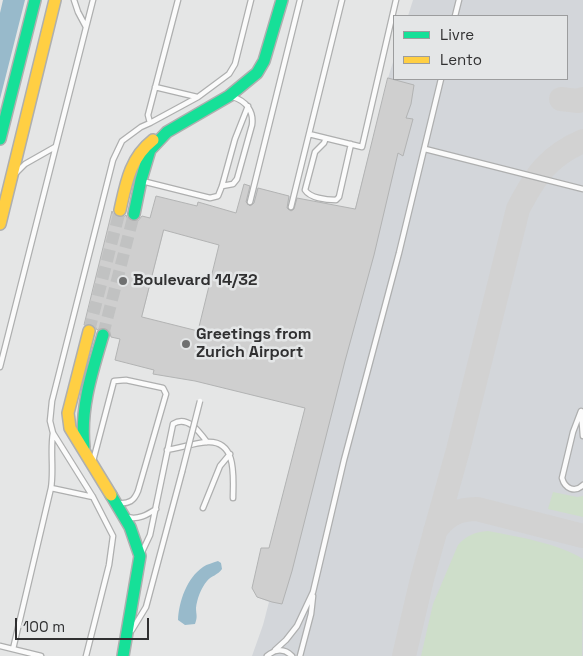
<!DOCTYPE html>
<html>
<head>
<meta charset="utf-8">
<style>
	body { margin:0 }
	#map { position:relative; width:583px; height:656px; overflow:hidden; background:#e5e6e6; font-family:"Space Grotesk",sans-serif }
	canvas { display:block }
	.legend { position:absolute; left:393px; top:15px; width:175px; height:65px; box-sizing:border-box; background:#e4e6e7; border:1px solid #9c9d9e; margin:0; padding:6px 9px; list-style:none; font-size:15px; color:#303031 }
	.legend li { display:flex; align-items:center; gap:10px; height:25px }
	.legend b { width:25px; border:1px solid #9c9d9e }
	.scale { position:absolute; left:15px; top:618px; width:134px; height:22px; box-sizing:border-box; border:2px solid #303031; border-top:0; padding-left:6px; font-size:15px; line-height:18px; white-space:nowrap; color:#303031; -webkit-text-stroke:4px #e4e6e7; paint-order:stroke }
</style>
</head>
<body>
<div id="map">
<canvas width="583" height="656"></canvas>
<ul class="legend">
<li><b style="height:6px;background:#16e098"></b>Livre</li>
<li><b style="height:6px;background:#ffcf43"></b>Lento</li>
</ul>
<div class="scale">100 m</div>
</div>
<script>
const ctx = document.querySelector('canvas').getContext('2d');
ctx.lineJoin = 'round';
function fill(path, color) { ctx.fillStyle = color; ctx.fill(path, 'evenodd'); }
function trace(path, color, width, dash) { ctx.strokeStyle = color; ctx.lineWidth = width; ctx.lineCap = dash ? 'butt' : 'round'; ctx.setLineDash(dash || []); ctx.stroke(path); }
function label(font, color, halo, rows, align = 'center') {
  ctx.font = font + ' "Space Grotesk",sans-serif'; ctx.lineWidth = 5; ctx.setLineDash([]); ctx.textBaseline = 'middle'; ctx.strokeStyle = halo; ctx.fillStyle = color; for (const [text, x, y, turn = 0] of rows) {
    ctx.save(); ctx.translate(x, y); ctx.rotate((+turn || 0) * Math.PI / 180); ctx.textAlign = isNaN(turn) ? turn : align; if (halo) ctx.strokeText(text, 0, 0); ctx.fillText(text, 0, 0); ctx.restore();
  }
}
fill(new Path2D(`
	M413,0H583V656H252L263,625L269,602L257,597L252,588L261,548H269L305,408L195,381L244,184L299,199L355,209L388,78L394,59V79H567V16H408Z`), '#d3d6da');
fill(new Path2D(`
	M553,492L577,497L583,496V517L548,509Z
	M488,531C515,536 560,544 583,559L582,656H421L433,604L458,545C467,535 475,532 488,531Z`), '#cedeca');
fill(new Path2D(`
	M3,0H25L0,99V13Z
	M218,561L221,563L222,569C218,575 211,576 207,581C201,588 197,599 196,608C196,615 198,616 195,624L185,625L178,620C179,601 187,578 203,567C207,564 213,563 218,561Z`), '#98bacb');
trace(new Path2D(`
	M561,99L578,101L583,99
	M435,531C446,515 458,509 477,509L583,536
	M404,656L422,579L458,450L518,209C535,176 548,156 583,141`), '#d2d2d2', 24);
const building = new Path2D(`
	M388,78L414,85L411,104L406,118L413,119L403,156L398,153L374,255L345,361L292,571L282,604L272,602L257,597L252,588L261,548H269L305,408L195,381L153,374L154,370L115,360L120,339L111,337L109,329L102,327L97,330L95,326L91,323L84,325L112,211L114,216L118,218H122L126,215L128,220L133,222H137L142,216L150,218L156,196L197,206L198,202L236,213L244,184L250,186L246,202L250,206L254,203L258,188L289,196L287,208L291,211L294,209L297,198L355,209ZM164,230L219,245L198,331L142,317Z`);
fill(building, '#cfcfcf');
trace(building, '#b2b3b3', 1);
trace(new Path2D(`
	M89,331L120,210
	M103,335L134,214`), '#c1c2c2', 12, [12, 6]);
const lane = new Path2D(`
	M74,0L78,12L86,27
	M455,16L459,0
	M155,87L197,97
	M150,123L148,115L178,0
	M309,134L362,147L396,0
	M326,138L324,143L315,152L305,190C310,198 326,200 336,200L339,197L351,144
	M425,149L583,189
	M16,173L25,164L55,147
	M142,181L210,198L218,196L222,186L235,139L248,106
	M222,186L233,184L237,179L252,125C254,111 246,101 233,97
	M250,202L300,0
	M291,207L342,0
	M0,367L93,0
	M583,436L581,411L573,432L562,478C565,489 575,493 583,485
	M167,450C180,448 194,443 207,442C238,440 233,479 233,498
	M93,461L114,381L126,380L163,388L166,394L138,491C134,501 129,504 118,503
	M51,488L93,497
	M203,508L220,466L230,454
	M127,517C138,520 147,515 156,509
	M142,552L150,535L173,424C187,415 199,431 207,442
	M132,630L146,607L182,472
	M0,646L41,656
	M13,649L51,488C54,470 50,451 53,433
	M275,650L286,640L297,626L313,592L344,460L399,253L441,79
	M86,656L109,565L113,536L93,497L53,433L50,421L52,401L113,160L122,141L141,127L150,123L198,97L229,74L235,64L251,0
	M267,656C275,649 284,648 292,656
	M300,656L311,614L313,596`);
const fast = new Path2D(`
	M0,139L35,0
	M134,214L141,180L150,150L167,132L229,96L257,73L264,61L282,0
	M84,447C80,408 92,372 103,335
	M111,495L130,527L140,556L123,656`);
const slow = new Path2D(`
	M120,210C126,183 130,158 153,140
	M0,224L55,0
	M89,331L68,413L70,428L111,495`);
trace(lane, '#aeafaf', 7);
trace(fast, '#aeafaf', 14);
trace(slow, '#aeafaf', 14);
trace(lane, '#fbfbfb', 4.5);
trace(fast, '#16e098', 11);
trace(slow, '#ffcf43', 11);
const laneBridge = new Path2D(`
	M182,472L200,401`);
trace(laneBridge, '#aeafaf', 7, []);
trace(laneBridge, '#fbfbfb', 4.5);
for (const [x, y, r, color] of [
	[123,281,5,"#6f7070"],
	[186,344,5,"#6f7070"]
]) { const dot = new Path2D(); dot.arc(x, y, r, 0, 2 * Math.PI); ctx.fillStyle = color; ctx.fill(dot); trace(dot, '#e4e6e7', 2); }
label('bold 16px', '#303031', '#e4e6e7', [
	["Boulevard 14/32",133,281],
	["Greetings from",196,335],
	["Zurich Airport",196,353]
], 'left');
</script>
</body>
</html>
